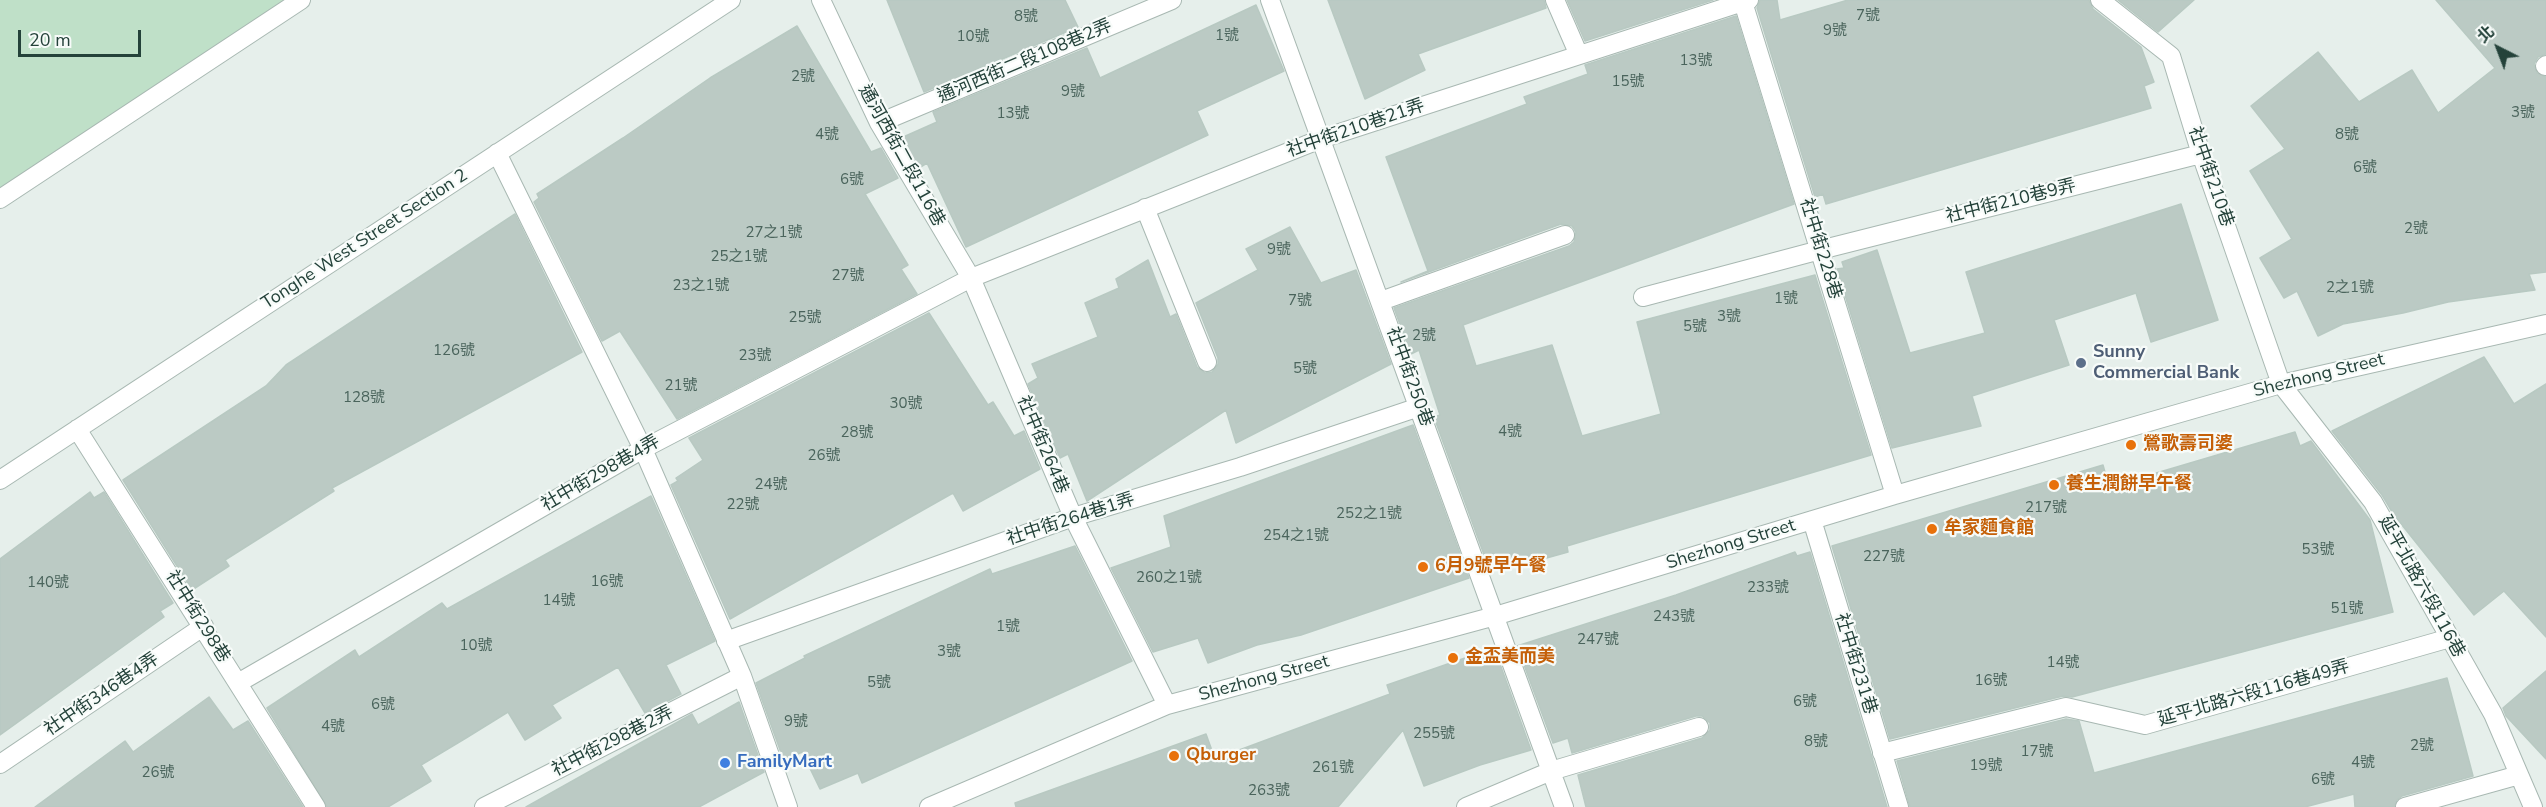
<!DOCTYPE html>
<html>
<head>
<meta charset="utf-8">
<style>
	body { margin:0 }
	#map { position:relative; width:2546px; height:807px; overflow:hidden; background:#e6efeb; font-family:"Nunito Sans","Noto Sans TC",sans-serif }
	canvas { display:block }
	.north { position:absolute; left:2468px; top:18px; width:60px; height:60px; -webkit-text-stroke:4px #f7fbf9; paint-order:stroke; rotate:318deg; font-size:16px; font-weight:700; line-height:24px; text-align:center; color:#24423a }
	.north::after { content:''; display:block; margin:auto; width:21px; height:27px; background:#24423a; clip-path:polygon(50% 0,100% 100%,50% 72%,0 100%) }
	.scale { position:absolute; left:18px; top:30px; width:123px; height:27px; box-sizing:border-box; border:3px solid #24423a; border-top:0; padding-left:8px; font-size:18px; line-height:21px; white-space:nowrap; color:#24423a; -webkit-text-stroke:4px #f7fbf9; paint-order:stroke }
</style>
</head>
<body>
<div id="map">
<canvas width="2546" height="807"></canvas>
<div class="north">北</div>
<div class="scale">20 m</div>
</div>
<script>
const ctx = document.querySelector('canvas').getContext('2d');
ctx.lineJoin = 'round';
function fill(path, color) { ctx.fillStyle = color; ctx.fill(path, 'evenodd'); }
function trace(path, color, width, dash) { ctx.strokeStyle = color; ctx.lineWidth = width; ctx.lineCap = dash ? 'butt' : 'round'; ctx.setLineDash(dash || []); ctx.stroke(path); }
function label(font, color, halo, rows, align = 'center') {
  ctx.font = font + ' "Nunito Sans","Noto Sans TC",sans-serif'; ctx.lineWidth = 4.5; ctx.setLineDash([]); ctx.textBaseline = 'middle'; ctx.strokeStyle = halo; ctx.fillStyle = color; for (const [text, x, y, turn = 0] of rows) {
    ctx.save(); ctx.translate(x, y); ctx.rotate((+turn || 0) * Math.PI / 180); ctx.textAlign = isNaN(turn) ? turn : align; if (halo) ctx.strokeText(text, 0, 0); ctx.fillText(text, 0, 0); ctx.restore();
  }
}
fill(new Path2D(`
	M0,0H300L0,198Z`), '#bfe0c8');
const building = new Path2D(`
	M887,0H1065L1078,27L924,92Z
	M1328,0H1544L1546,8L1418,54L1425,70L1365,99Z
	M1567,0H1713L1585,41Z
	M1760,0H1777L1780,20L1848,0H2089L2093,9L2141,47L2154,82L2144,86L2151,108L1826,204L1823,194L1815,197L1757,8Z
	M2118,0H2194L2158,32Z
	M2436,0H2546V54L2538,57L2534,64L2537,73L2546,77V272L2529,274L2535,290L2448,302L2403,313L2343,324L2318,336L2297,291L2284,298L2260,258L2292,239L2250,171L2285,149L2251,106L2318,52L2359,102L2412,70L2438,113L2495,68Z
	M1256,5L1284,71L1197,111L1208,135L966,247L927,163L919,168L901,138L937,122L933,112L1087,48L1100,78Z
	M1736,16L1794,204L1463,325L1476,366L1552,345L1582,436L1661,414L1637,322L1815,275L1871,455L1567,546L1568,552L1518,566L1517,562L1490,571L1434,417L1440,415L1419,350L1411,354L1394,308L1569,246L1574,242L1576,232L1572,226L1561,224L1401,282L1428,271L1386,157L1527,104L1524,97L1588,74L1585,65Z
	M797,26L871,152L881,148L898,178L865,194L908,265L901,269L917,294L677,419L620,331L602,341L534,202L539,198L537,194L623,138L710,78Z
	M2181,204L2218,320L2151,342L2136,293L2054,320L2069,365L1972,396L1981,426L1892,448L1837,269L1844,268L1842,262L1877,250L1910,353L1985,333L1966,272Z
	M515,214L582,352L332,488L334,491L225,560L229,566L192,590L123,480L266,386L286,365Z
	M1290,227L1321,283L1356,270L1391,364L1236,443L1226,410L1087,501L1068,454L1060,458L1028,384L1038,378L1032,364L1098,337L1085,303L1119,288L1116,279L1148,260L1170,317L1176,314L1197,367L1205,373L1212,372L1218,364V358L1196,303L1258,270L1246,249Z
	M929,313L988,405L993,402L1014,436L1024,431L1040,469L963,511L953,493L730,619L671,485L678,481L676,478L703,460L689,438Z
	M2484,357L2514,404L2546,384V637L2504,591L2474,615L2394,515L2382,495L2332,431Z
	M1413,425L1469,578L1301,635L1257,645L1208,663L1198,638L1153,652L1111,568L1171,547L1164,516Z
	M2295,432L2300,446L2311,441L2370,520L2393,612L2072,697L2063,696L1890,739L1832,546L2103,465L2109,487Z
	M90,492L94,498L104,492L173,603L160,611L164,617L0,735V559Z
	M651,496L715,641L666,665L681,694L645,713L618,667L552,705L561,718L525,740L508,712L466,738L421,765L431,781L388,807H327L267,708L355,650L359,657L442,603L447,609Z
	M1075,546L1132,661L862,783L858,773L820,789L802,752L784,761L756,683L805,658L804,656L990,569L992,574Z
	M1795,552L1797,556L1810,552L1887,807H1586L1578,775L1702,738L1710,730V723L1702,716H1696L1572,753L1568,738L1553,743L1517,646L1676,595Z
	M1491,649L1493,654L1496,653L1531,750L1480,765L1424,786L1403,730L1338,807H1016L1015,803L1206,734L1215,759L1390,694L1387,685Z
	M2546,671V759L2506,716L2503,708Z
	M2447,678L2473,776L2402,796L2397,800L2394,807H2355L2354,794L2305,807H1910L1897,761L2066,719L2079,721L2094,773Z
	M209,697L233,730L248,721L303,807H35L125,741L133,752Z
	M739,702L764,772L699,807H526L692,714L698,725Z`);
fill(building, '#bbcac4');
trace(building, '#b8c9c2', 1.5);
const minor = new Path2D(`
	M821,0L879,123L971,278L1073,517L1167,705
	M1270,0L1564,807
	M1555,0L1578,53
	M2100,0L2171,56L2201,154L2281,384L2373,502L2493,714L2533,807
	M1743,2L1895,495
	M2545,66L2546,65
	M879,123L1172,0
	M497,153L643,449L742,676L788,807
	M0,199L301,0
	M1145,208L1207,362
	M1643,297L1820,250L2201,154
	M1381,301L1565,235
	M77,429L316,807
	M0,480L731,0
	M1812,520L1899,807
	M726,641L1073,517L1240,467L1419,407
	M238,683L643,449L971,278L1321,139L1749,0
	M1882,753L2066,707L2145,725L2450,638
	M0,764L204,626
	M484,807L742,676
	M929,807L1167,705L1495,616L1895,495L2281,384L2546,324
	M1466,807L1551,771L1699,727
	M2405,807L2519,775`);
trace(minor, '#a8b8b2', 20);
trace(minor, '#fff', 18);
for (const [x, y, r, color] of [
	[2081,363,6,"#5c6f8a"],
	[2131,445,6,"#e8710a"],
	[2054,485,6,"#e8710a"],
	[1932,529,6,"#e8710a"],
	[1423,567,6,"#e8710a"],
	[1453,658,6,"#e8710a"],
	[1174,756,6,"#e8710a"],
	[725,763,6,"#3f7fe0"]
]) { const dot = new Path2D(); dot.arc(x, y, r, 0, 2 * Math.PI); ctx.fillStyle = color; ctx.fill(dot); trace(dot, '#f7fbf9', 2); }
label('15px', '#4a645c', null, [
	["7號",1868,16],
	["8號",1026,17],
	["9號",1835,31],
	["1號",1227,36],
	["10號",973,37],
	["13號",1696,61],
	["2號",803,77],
	["15號",1628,82],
	["9號",1073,92],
	["3號",2523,113],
	["13號",1013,114],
	["4號",827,135],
	["8號",2347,135],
	["6號",2365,168],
	["6號",852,180],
	["2號",2416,229],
	["27之1號",774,233],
	["9號",1279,250],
	["25之1號",739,257],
	["27號",848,276],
	["23之1號",701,286],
	["2之1號",2350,288],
	["1號",1786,299],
	["7號",1300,301],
	["3號",1729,317],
	["25號",805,318],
	["5號",1695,327],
	["2號",1424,336],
	["126號",454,351],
	["23號",755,356],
	["5號",1305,369],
	["21號",681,386],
	["128號",364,398],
	["30號",906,404],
	["4號",1510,432],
	["28號",857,433],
	["26號",824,456],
	["24號",771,485],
	["22號",743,505],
	["217號",2046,508],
	["252之1號",1369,514],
	["254之1號",1296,536],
	["53號",2318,550],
	["227號",1884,557],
	["260之1號",1169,578],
	["16號",607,582],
	["140號",48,583],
	["233號",1768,588],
	["14號",559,601],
	["51號",2347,609],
	["243號",1674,617],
	["1號",1008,627],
	["247號",1598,640],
	["10號",476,646],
	["3號",949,652],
	["14號",2063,663],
	["16號",1991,681],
	["5號",879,683],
	["6號",1805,702],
	["6號",383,705],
	["9號",796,722],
	["4號",333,727],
	["255號",1434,734],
	["8號",1816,742],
	["2號",2422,746],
	["17號",2037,752],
	["4號",2363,763],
	["19號",1986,766],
	["261號",1333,768],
	["26號",158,773],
	["6號",2323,780],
	["263號",1269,791]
]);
label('18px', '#24423a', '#f7fbf9', [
	["通河西街二段108巷2弄",1025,62,-23],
	["社中街210巷21弄",1356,129,-19],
	["通河西街二段116巷",901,156,61],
	["社中街210巷",2210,177,71],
	["社中街210巷9弄",2011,202,-14],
	["Tonghe West Street Section 2",365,240,-33],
	["社中街228巷",1820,249,73],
	["Shezhong Street",2319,376,-14],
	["社中街250巷",1409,377,70],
	["社中街264巷",1042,445,67],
	["社中街298巷4弄",601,474,-30],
	["社中街264巷1弄",1071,520,-18],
	["Shezhong Street",1731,545,-17],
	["延平北路六段116巷",2421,587,61],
	["社中街298巷",197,617,58],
	["社中街231巷",1855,664,73],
	["Shezhong Street",1264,679,-15],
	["延平北路六段116巷49弄",2254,694,-16],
	["社中街346巷4弄",102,695,-34],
	["社中街298巷2弄",613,742,-27]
]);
label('bold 18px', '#4e5e75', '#f7fbf9', [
	["Sunny",2093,353],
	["Commercial Bank",2093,374]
], 'left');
label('bold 18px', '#c56008', '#f7fbf9', [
	["鶯歌壽司婆",2143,445],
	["養生潤餅早午餐",2066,485],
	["牟家麵食館",1944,529],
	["6月9號早午餐",1435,567],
	["金盃美而美",1465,658],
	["Qburger",1186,756]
], 'left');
label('bold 18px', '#366cbe', '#f7fbf9', [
	["FamilyMart",737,763]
], 'left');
</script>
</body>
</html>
